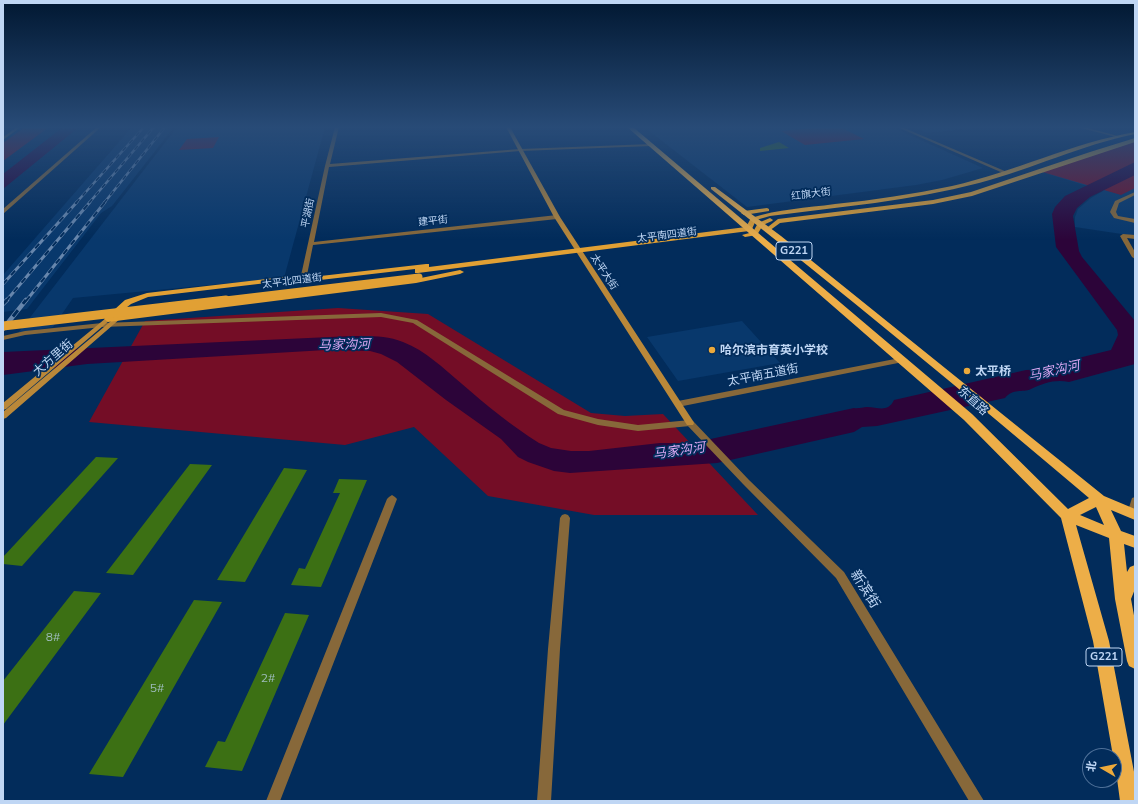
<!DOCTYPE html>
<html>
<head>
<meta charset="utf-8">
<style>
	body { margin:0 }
	#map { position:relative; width:1138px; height:804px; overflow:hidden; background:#022c5b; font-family:Mulish,"Noto Sans SC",sans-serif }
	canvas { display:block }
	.frame { position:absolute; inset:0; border:4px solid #bfd6f4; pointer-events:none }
	.north { position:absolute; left:1082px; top:748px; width:40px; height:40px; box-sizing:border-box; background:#022c5b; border:1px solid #4e7098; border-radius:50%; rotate:279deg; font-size:11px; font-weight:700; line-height:16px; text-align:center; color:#bfd6f4 }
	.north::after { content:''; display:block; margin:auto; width:14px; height:18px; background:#eca93b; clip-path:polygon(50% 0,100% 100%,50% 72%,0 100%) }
</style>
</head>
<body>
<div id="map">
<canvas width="1138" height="804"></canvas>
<div class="frame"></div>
<div class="north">北</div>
</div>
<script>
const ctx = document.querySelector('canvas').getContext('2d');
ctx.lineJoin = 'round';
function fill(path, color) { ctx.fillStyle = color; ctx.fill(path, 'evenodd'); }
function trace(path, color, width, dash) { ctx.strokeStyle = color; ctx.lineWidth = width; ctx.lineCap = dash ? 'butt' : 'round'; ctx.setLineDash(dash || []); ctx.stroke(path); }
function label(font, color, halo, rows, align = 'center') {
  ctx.font = font + ' Mulish,"Noto Sans SC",sans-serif'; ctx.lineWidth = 3.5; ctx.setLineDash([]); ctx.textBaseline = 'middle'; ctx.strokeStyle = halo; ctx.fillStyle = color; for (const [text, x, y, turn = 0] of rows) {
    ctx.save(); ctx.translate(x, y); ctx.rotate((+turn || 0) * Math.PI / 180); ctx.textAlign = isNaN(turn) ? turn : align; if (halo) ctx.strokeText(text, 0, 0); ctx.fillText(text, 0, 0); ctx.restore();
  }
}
fill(new Path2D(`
	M132,127H174L112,206L101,213L27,309L3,312V275Z
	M177,127H325L284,278L73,298L53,327L18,333Z
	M644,127H892L983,168L942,180L916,185L747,207Z
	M914,127H970L972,128L927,133Z
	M1135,140V236L1075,227V217L1078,209L1091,198L1103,191L1039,171Z
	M742,321L780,363L678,381L647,337Z`), '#08386c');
fill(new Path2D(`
	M25,127H49L3,161V143Z
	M823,127H840L864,139L805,145L781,131Z
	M219,137L213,148L179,150L187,139Z
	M1135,140V188L1121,195L1039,171Z
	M338,308L428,314L591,413L625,416L663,414L758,515H594L488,496L414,427L345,445L89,422L145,321Z`), '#740d26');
fill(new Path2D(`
	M63,127H79L3,189V174Z
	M1135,162V175L1090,197L1077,208L1073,216L1079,251L1082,257L1135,321V364L1069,382C1055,379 1044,383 1031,389C1022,393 1013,388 1005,398L877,426L862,427L854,432L717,463L570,473L554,471L528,462L518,457L501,439L446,400L397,362L381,354L370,351L326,350L87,364L3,375V352L352,336C369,336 386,335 403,342C426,351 443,368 462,384C486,405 512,426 539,443L551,448L571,451H589L660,443H692L854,408C858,409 863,407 867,407C878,407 888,413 894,400L1026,370L1051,369L1062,362L1111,350L1118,335L1117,330L1056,247L1052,214L1055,207L1065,196Z`), '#2c0439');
fill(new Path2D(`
	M779,142L789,148L760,151V148Z
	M96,457L118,458L22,566L3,564V557Z
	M190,464L212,465L133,575L106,573Z
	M284,468L307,470L245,582L217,580Z
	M339,479L367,480L321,587L291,585L299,568L305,569L340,493H333Z
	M74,591L101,593L3,725V681Z
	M194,600L222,602L123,777L89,774Z
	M285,613L309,615L242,771L205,767L218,741L225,742Z`), '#3c7014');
fill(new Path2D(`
	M97,127H101L3,214V209Z
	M897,127H902L1007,172L1003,173Z
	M1077,127H1084L1118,136L1116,137Z
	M1135,192V195L1119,203L1116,212L1118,216L1135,219V223L1114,218L1110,212L1115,201Z
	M1123,234L1135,235V239L1127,238L1135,252V259L1132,257L1120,236Z
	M381,313L417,320L564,410L598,419L638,425L690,420L694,423L690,426L638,431L598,425L558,414L413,323L381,317L102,327L25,335L3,340V336L25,331L102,323Z
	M392,495L395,497L397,499L280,801H266L387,499L389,497Z
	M1135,497V517L1132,518L1129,517L1127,514L1132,498Z
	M565,514L568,515L570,518L560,649L551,801H537L548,649L560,518L562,515Z`), '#87683a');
fill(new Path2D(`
	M17,127H21L3,140V137Z
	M335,127H339L330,164L520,149L652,144L654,145L652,146L520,151L329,167L314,242L557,215L560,217L557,219L313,245L306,280L303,282L300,280L325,166Z
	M900,358H903L904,360L903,362L678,407L674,404L678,401Z
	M690,420L693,421L749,480L844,572L984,801H969L836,578L743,484L687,425L686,423L687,421Z`), '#87683a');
fill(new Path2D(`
	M506,127H510L560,217L693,421L694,423L693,425H687L554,217Z
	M119,315L122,317L121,318L6,418L3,419V412L117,316Z
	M108,317L111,319L110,320L6,409L3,410V403L106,318Z`), '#ba8839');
fill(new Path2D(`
	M1135,132V134C1081,145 1032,169 979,183C910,201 840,207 770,216L756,220L752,229L749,231L418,273H415V269L303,282L292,280L148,297L131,304L117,315L416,279L460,270L464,272L460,274L416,283L108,322L104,319L125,300L147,293L292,276L303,278L426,264H429V267L746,227L751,218C778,209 806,208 835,204C874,200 913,194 952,186C1014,172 1072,143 1135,132Z
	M1135,138V142L972,196L933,204L780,223L769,231L764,230L778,219L933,200L971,192L1090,152Z
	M767,208L769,209V211L744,215L741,213L744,211Z
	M770,218L773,220L772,221L763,225L757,235L745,237L742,235L753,232L758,223Z`), '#e1a034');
fill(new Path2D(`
	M627,127H633L972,414L1068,509L1089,498C965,393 839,289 711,189V187H715L781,236L1104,496L1135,509V520L1111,510L1121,531L1135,536V548L1124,544L1127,572L1130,567L1135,565V589L1131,599L1135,621V669L1129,666L1127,661L1115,599L1109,538L1076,525L1109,641L1135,777V801H1120L1114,756H1113L1093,641L1061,518L964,420ZM1096,507L1104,525L1080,515Z`), '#edae48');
const railFar2 = new Path2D(`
	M76,203L144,127
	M89,203L154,127
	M104,203L165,127`);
const railFar1 = new Path2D(`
	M3,284L77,202
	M6,301L90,202
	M26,301L105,202`);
const rail = new Path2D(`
	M3,304L7,300
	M3,329L26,300`);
trace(railFar2, '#6786ac', 2.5);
trace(railFar1, '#6786ac', 3);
trace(rail, '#6786ac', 4.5);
trace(railFar2, '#022c5b', 1.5, [5]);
trace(railFar1, '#022c5b', 2, [6]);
trace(rail, '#022c5b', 3, [8]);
trace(new Path2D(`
	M217,301L419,277`), '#e1a034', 7);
trace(new Path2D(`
	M3,326L226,300`), '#e1a034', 9);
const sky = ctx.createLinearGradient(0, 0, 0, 240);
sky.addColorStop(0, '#011832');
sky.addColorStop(0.53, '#284b77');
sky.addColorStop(1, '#284b7700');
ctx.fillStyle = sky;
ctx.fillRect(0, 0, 1138, 240);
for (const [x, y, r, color] of [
	[712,350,4,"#eca93b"],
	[967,371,4,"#eca93b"]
]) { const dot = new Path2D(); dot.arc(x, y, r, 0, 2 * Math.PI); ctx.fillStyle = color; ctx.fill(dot); trace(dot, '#022c5b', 1.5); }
label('10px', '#bfd6f4', '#022c5b', [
	["红旗大街",811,194,-7],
	["平湖街",308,213,-79],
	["建平街",433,221,-6],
	["太平南四道街",667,235,-7],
	["太平大街",604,272,57],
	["太平北四道街",292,281,-7]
]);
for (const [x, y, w] of [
	[794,251,36],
	[1104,657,36]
]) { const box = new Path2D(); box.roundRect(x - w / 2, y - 9, w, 18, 3); ctx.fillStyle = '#022c5b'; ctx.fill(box); trace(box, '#bfd6f4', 1); }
label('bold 11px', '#bfd6f4', null, [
	["G221",794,251],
	["G221",1104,657]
]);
label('bold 12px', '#bfd6f4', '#022c5b', [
	["哈尔滨市育英小学校",720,350],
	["太平桥",975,371]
], 'left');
label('12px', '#bfd6f4', '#022c5b', [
	["大方里街",53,358,-41],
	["太平南五道街",763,375,-11],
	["东直路",973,401,42]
]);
label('12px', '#9ebcbc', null, [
	["8#",53,637],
	["2#",268,678],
	["5#",157,688]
]);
label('italic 13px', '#dba7f2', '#022c5b', [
	["马家沟河",344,345,-2],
	["马家沟河",1054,371,-12],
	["马家沟河",679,451,-8]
]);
label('14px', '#bfd6f4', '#022c5b', [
	["新滨街",865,589,58]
]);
</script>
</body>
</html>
